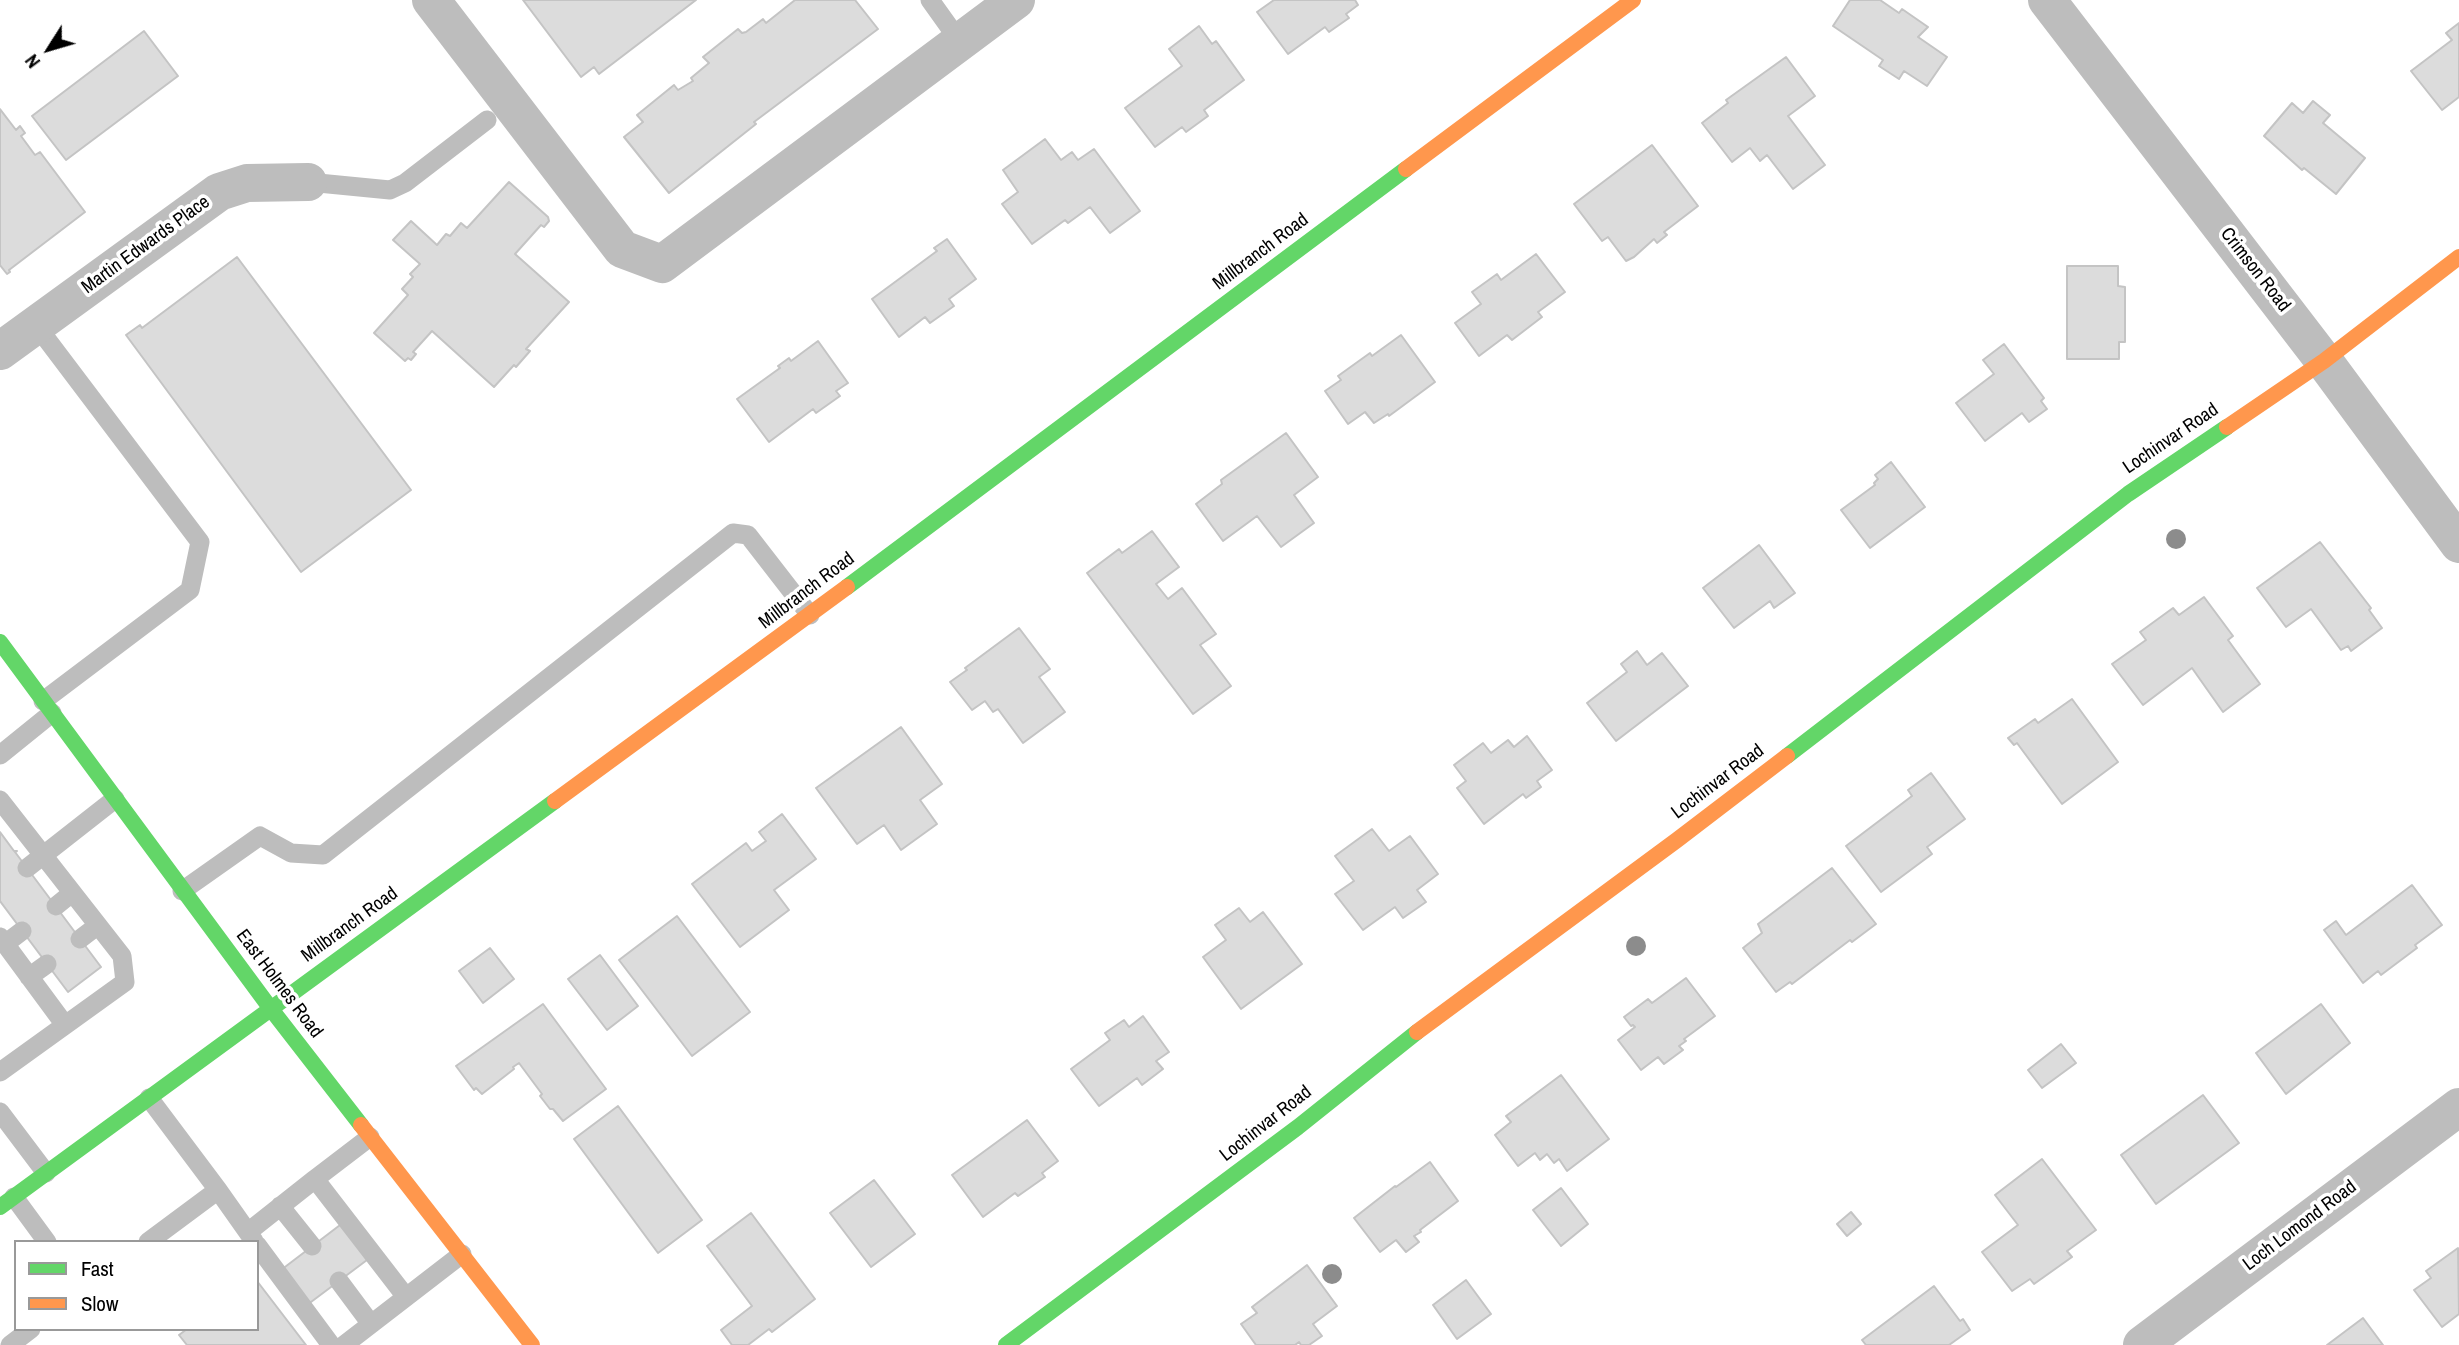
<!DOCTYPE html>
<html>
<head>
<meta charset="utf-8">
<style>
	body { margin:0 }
	#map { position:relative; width:2459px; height:1345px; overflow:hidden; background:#fff; font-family:"Archivo Narrow",sans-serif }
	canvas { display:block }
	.legend { position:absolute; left:14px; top:1240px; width:245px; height:91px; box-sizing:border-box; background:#fff; border:2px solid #999; margin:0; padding:9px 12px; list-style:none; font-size:21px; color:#000 }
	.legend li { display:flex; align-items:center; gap:14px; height:35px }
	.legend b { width:35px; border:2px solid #999 }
	.north { position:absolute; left:14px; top:14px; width:70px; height:70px; -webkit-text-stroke:5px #fff; paint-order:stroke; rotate:233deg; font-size:19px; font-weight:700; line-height:28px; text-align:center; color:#000 }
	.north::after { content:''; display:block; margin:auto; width:24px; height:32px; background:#000; clip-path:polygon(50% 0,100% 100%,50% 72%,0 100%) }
</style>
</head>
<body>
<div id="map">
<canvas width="2459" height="1345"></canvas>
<ul class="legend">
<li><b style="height:9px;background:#63d668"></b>Fast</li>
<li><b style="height:9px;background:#ff974d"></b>Slow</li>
</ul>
<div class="north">N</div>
</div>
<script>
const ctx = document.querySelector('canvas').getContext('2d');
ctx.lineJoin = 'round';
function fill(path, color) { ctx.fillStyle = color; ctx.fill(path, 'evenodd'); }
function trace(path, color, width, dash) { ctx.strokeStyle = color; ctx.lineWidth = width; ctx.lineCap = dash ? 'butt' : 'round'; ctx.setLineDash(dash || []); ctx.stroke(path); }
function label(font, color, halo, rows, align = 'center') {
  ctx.font = font + ' "Archivo Narrow",sans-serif'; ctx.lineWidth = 7; ctx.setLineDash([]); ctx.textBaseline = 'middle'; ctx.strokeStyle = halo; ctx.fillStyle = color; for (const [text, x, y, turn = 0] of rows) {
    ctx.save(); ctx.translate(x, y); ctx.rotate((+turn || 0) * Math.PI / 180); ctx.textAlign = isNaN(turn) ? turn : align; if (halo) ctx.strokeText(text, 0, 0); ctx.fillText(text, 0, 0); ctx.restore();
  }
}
const building = new Path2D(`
	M523,0H696L599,74L594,67L581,77Z
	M795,0H855L878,29L754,122L756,124L669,193L624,137L643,122L637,115L674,85L678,90L693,81L691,78L709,63L703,57L738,29L742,33L746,32L763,19L766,23Z
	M1274,0H1355L1358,5L1346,14L1349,18L1329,32L1325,27L1288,54L1257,12Z
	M1850,0H1880L1899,13L1902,9L1928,27L1918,37L1947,57L1927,86L1904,71L1899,79L1879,66L1883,60L1833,26Z
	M2459,23V97L2442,110L2411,71L2452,40L2446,33Z
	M1199,26L1212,44L1216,41L1244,80L1204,110L1208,116L1186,132L1182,127L1155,147L1125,108L1182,66L1169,49Z
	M144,31L178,76L66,160L32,116Z
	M1786,57L1815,96L1788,116L1825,165L1793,189L1767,155L1760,161L1750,148L1732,162L1702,123L1728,103L1726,100Z
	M2313,101L2330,115L2323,123L2365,158L2336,194L2304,168L2302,170L2264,136L2292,103L2303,113Z
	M0,109L16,130L20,126L25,133L21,136L35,155L40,152L85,212L9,270L10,272L7,274L0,265Z
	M1045,139L1061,160L1072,152L1078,160L1094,149L1140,211L1110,233L1090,207L1068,223L1065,220L1032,244L1002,204L1018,192L1003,170Z
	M1652,145L1698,206L1664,232L1667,235L1657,243L1654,239L1634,257L1626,261L1608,237L1602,241L1574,204Z
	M509,182L548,217L549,221L544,227L541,225L515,254L569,302L526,349L530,351L516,367L514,365L494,387L432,331L413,352L416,354L411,360L408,358L405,361L374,333L408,295L402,289L413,277L410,274L420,264L393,240L411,221L437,245L446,234L450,236L461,223L467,228Z
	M947,239L976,279L949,299L954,306L930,323L925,317L899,337L872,299L937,251L934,248Z
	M1536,254L1565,292L1538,312L1542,317L1512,340L1507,335L1479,356L1455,323L1481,304L1472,292L1497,274L1501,280Z
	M237,257L411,490L301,572L126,335L140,325L142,328Z
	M2067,266H2118V286L2125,287V342H2119V359H2067Z
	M1401,335L1435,382L1389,416L1388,414L1374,423L1365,412L1348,424L1325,391L1341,380L1338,376L1370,353L1372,356Z
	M818,341L848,383L836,391L840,396L816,413L813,409L769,442L737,399L780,368L778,366L789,358L791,361Z
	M2004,344L2044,398L2041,401L2047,409L2029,422L2022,413L1985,441L1956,403L1994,374L1983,360Z
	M1286,433L1318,477L1294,495L1314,523L1281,547L1257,516L1223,541L1196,504L1222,484L1221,480Z
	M1891,462L1925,507L1870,548L1841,510L1875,485L1874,483L1878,479L1875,475Z
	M1152,531L1179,567L1156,584L1168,599L1182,588L1216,634L1200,645L1231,686L1193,714L1087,573L1119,549L1122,553Z
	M2320,542L2371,608L2369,610L2382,628L2351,651L2348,646L2341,650L2311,609L2286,627L2257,588Z
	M1759,545L1795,593L1774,608L1770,601L1734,628L1703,588Z
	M2204,597L2233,636L2228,640L2260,684L2223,712L2192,668L2143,705L2112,664L2146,640L2140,632L2173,608L2179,615Z
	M1019,628L1050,669L1039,677L1065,712L1023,743L998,709L993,712L985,701L972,710L950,682L967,670L965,668Z
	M1637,651L1647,665L1662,653L1688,686L1616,741L1587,703L1627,672L1621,664Z
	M2072,699L2118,762L2062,804L2017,743L2014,745L2008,738L2035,719L2038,723Z
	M901,727L942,784L920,800L937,824L901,850L884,825L857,844L816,788Z
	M1527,736L1552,770L1537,781L1541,787L1526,798L1523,794L1484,824L1457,788L1466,781L1454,765L1483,743L1491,753L1508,740L1514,747Z
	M1931,773L1965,819L1927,847L1932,854L1881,892L1846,846L1912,796L1908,790Z
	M782,814L816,859L774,890L789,910L740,947L692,884L746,843L752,851L766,841L759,832Z
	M1372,829L1389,851L1410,836L1438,874L1417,890L1426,902L1403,918L1395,907L1363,930L1335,894L1354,881L1335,856Z
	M0,832L14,851H17L15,852L101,967L68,992L0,901Z
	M1832,868L1876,924L1852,942L1850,940L1792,984L1790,982L1776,992L1743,948L1762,933L1758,924Z
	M2412,885L2442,925L2415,945L2417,948L2381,975L2378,971L2363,983L2324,930L2336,921L2346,935Z
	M1239,908L1250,922L1263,912L1302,964L1241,1009L1203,957L1226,940L1215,925Z
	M677,916L750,1012L692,1056L619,960Z
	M490,948L514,979L483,1003L459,971Z
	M600,955L638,1006L607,1030L568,979Z
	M1686,978L1715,1016L1684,1039L1686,1041L1679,1046L1683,1050L1664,1064L1658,1057L1641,1070L1618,1040L1635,1027L1633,1025L1631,1026L1624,1017L1648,999L1652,1003Z
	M543,1004L606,1089L563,1121L553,1109H550L540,1096L542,1094L519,1063L513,1067L514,1069L482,1094L476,1088L474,1090L456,1066Z
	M2321,1004L2350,1043L2286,1094L2256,1053Z
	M1143,1016L1169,1052L1156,1061L1163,1069L1142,1085L1137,1078L1099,1106L1071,1069L1110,1040L1105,1033L1124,1020L1129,1027Z
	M2061,1044L2076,1063L2042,1088L2028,1070Z
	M1561,1075L1609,1139L1567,1171L1559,1159L1554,1163L1547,1154L1540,1160L1535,1153L1518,1166L1495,1135L1511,1122L1506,1116Z
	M2203,1095L2239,1143L2156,1204L2121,1155Z
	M618,1106L702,1220L658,1253L574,1139Z
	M1027,1120L1058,1161L1042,1173L1045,1177L1018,1196L1015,1193L983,1217L952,1175Z
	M2042,1159L2096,1230L2067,1251L2072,1257L2034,1284L2030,1279L2012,1291L1982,1252L2018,1225L1995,1195Z
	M1430,1162L1458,1201L1420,1230L1421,1232L1414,1236L1419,1242L1406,1252L1396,1240L1380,1252L1354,1218L1395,1186L1396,1187Z
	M874,1180L915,1234L871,1267L830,1213Z
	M1561,1188L1588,1224L1561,1246L1533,1210Z
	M1851,1212L1861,1224L1847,1236L1837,1224Z
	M751,1213L815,1299L772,1332L769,1329L748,1345H732L721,1330L752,1306L707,1246Z
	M344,1222L371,1257L307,1305L281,1270Z
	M2458,1248L2459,1314L2442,1327L2414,1290L2431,1278L2426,1271Z
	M1307,1265L1337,1306L1313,1324L1322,1336L1309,1345H1301L1299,1342L1295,1345H1256L1241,1324L1257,1313L1252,1307Z
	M1466,1280L1491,1314L1457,1339L1433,1305Z
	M257,1281L306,1345H187L179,1335L187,1329H257Z
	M1934,1286L1960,1321L1963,1319L1970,1330L1949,1345H1866L1862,1340Z
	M2363,1318L2383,1345H2327Z`);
fill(building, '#dcdcdc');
trace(building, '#c4c4c4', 2);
trace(new Path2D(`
	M930,0L960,42
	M308,182L390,190L405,183L487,120
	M36,325L200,542L190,590L43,701
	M0,755L52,713
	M0,800L122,956L125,982L0,1072
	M27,868L115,799
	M182,891L260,836L291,853L323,855L733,533L748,535L810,615
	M56,906L72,893
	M0,937L65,1025
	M80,939L97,926
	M5,944L22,931
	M29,977L47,964
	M149,1098L218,1190
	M0,1112L46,1173
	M315,1179L370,1137
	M14,1197L47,1242
	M280,1206L312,1246
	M248,1232L315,1179L406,1297
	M148,1242L218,1190L254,1241
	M257,1245L331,1345
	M339,1281L371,1324
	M10,1345L31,1329
	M344,1345L462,1254`), '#bdbdbd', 19);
trace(new Path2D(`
	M431,0L622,249L662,264L1016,0
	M2047,0L2324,361L2459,544
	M0,351L219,192L247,183L308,182
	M2142,1345L2459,1107`), '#bdbdbd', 38);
trace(new Path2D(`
	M847,587L1406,169
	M0,642L271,1009L361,1125
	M1787,756L2128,494L2227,427
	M0,1207L555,801
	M1006,1345L1298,1127L1417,1032`), '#63d668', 16);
trace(new Path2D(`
	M1406,169L1633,0
	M2227,427L2324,361L2459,257
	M555,801L847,587
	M1417,1032L1677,840L1787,756
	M361,1125L532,1345`), '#ff974d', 16);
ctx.fillStyle = '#8c8c8c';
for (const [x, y] of [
	[2176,539],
	[1636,946],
	[1332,1274]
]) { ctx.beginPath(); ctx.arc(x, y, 10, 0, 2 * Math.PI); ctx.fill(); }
label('19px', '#000', '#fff', [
	["Martin Edwards Place",146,245,-36],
	["Millbranch Road",1261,252,-37],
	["Crimson Road",2255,270,52],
	["Lochinvar Road",2171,439,-34],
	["Millbranch Road",807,591,-37],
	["Lochinvar Road",1718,782,-37],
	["Millbranch Road",350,925,-36],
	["East Holmes Road",279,984,53],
	["Lochinvar Road",1266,1124,-38],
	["Loch Lomond Road",2300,1226,-37]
]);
</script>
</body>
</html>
